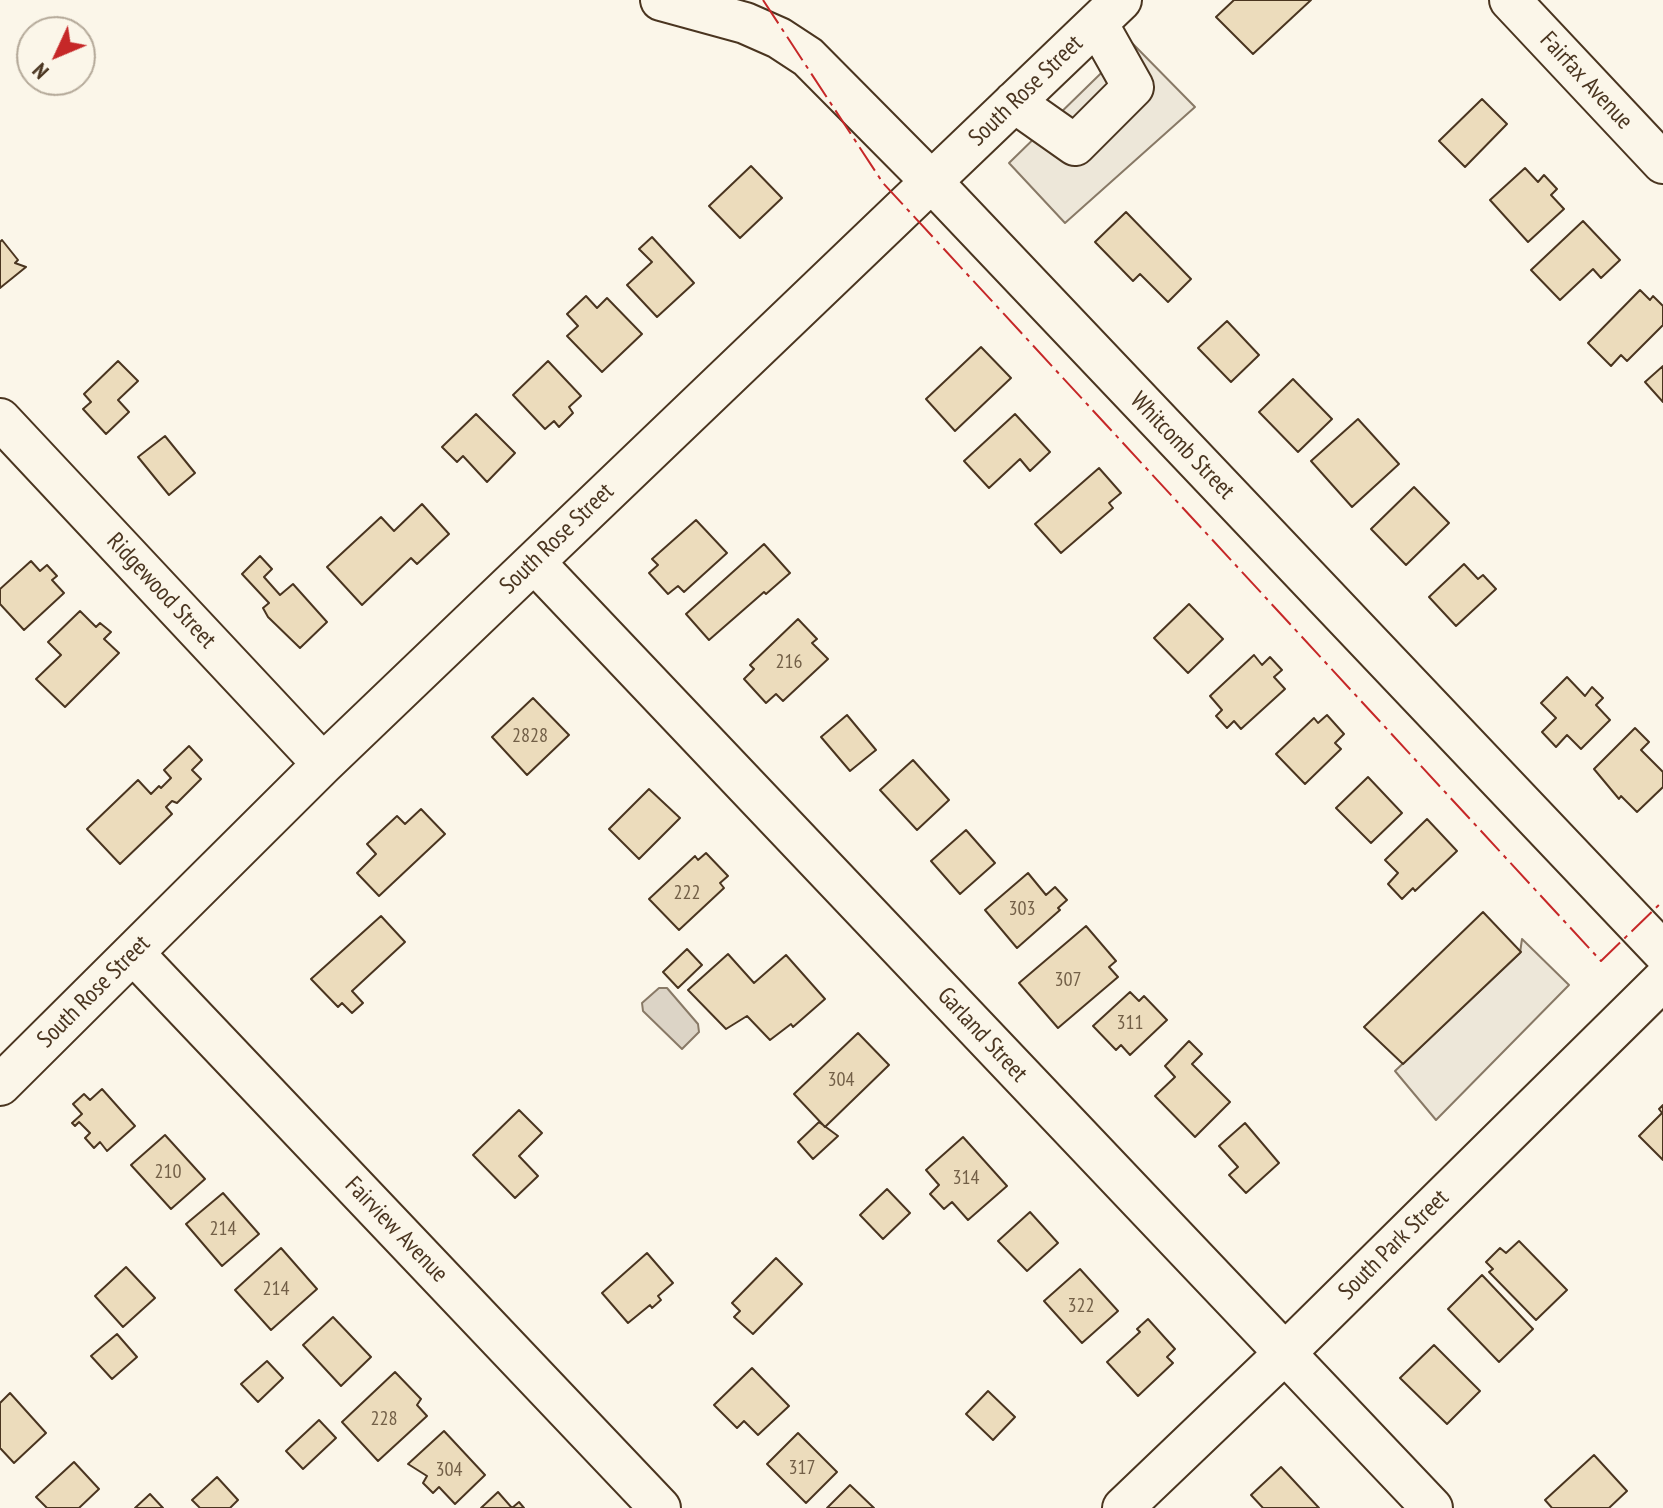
<!DOCTYPE html>
<html>
<head>
<meta charset="utf-8">
<style>
	body { margin:0 }
	#map { position:relative; width:1663px; height:1508px; overflow:hidden; background:#fbf6e9; font-family:"PT Sans Narrow",sans-serif }
	canvas { display:block }
	.north { position:absolute; left:16px; top:16px; width:80px; height:80px; box-sizing:border-box; background:#fbf6e9; border:2px solid #b4a999; border-radius:50%; rotate:226deg; font-size:22px; font-weight:700; line-height:32px; text-align:center; color:#4a3520 }
	.north::after { content:''; display:block; margin:auto; width:28px; height:36px; background:#c62828; clip-path:polygon(50% 0,100% 100%,50% 72%,0 100%) }
</style>
</head>
<body>
<div id="map">
<canvas width="1663" height="1508"></canvas>
<div class="north">N</div>
</div>
<script>
const ctx = document.querySelector('canvas').getContext('2d');
ctx.lineJoin = 'round';
function fill(path, color) { ctx.fillStyle = color; ctx.fill(path, 'evenodd'); }
function trace(path, color, width, dash) { ctx.strokeStyle = color; ctx.lineWidth = width; ctx.lineCap = dash ? 'butt' : 'round'; ctx.setLineDash(dash || []); ctx.stroke(path); }
function label(font, color, halo, rows, align = 'center') {
  ctx.font = font + ' "PT Sans Narrow",sans-serif'; ctx.lineWidth = 6; ctx.setLineDash([]); ctx.textBaseline = 'middle'; ctx.strokeStyle = halo; ctx.fillStyle = color; for (const [text, x, y, turn = 0] of rows) {
    ctx.save(); ctx.translate(x, y); ctx.rotate((+turn || 0) * Math.PI / 180); ctx.textAlign = isNaN(turn) ? turn : align; if (halo) ctx.strokeText(text, 0, 0); ctx.fillText(text, 0, 0); ctx.restore();
  }
}
const parking = new Path2D(`
	M1132,43L1195,107L1065,223L1009,163Z
	M1522,939L1569,985L1436,1120L1395,1071L1520,953Z`);
fill(parking, '#ede7d9');
trace(parking, '#887966', 2);
const water = new Path2D(`
	M659,988H667L698,1024L699,1032L682,1049L643,1011L642,1003Z`);
fill(water, '#dcd4c6');
trace(water, '#887966', 2);
const building = new Path2D(`
	M1234,0H1311L1253,54L1216,17Z
	M1482,99L1507,124L1465,167L1439,141Z
	M751,166L782,198L740,238L709,206Z
	M1525,168L1538,182L1544,175L1557,189L1551,195L1564,209L1528,242L1490,200Z
	M1126,212L1191,279L1168,302L1140,274L1133,281L1095,242Z
	M1583,221L1620,260L1601,278L1593,269L1560,300L1531,270Z
	M652,237L694,283L657,317L627,285L652,262L639,249Z
	M2,240L18,260L15,263L26,267L0,288V242Z
	M1640,290L1650,300L1653,296L1663,306V325L1627,361L1621,355L1611,366L1588,343Z
	M586,296L597,308L607,298L642,334L602,372L567,336L578,326L567,314Z
	M1227,321L1259,355L1231,382L1198,348Z
	M981,347L1011,378L955,431L926,399Z
	M118,361L138,381L118,400L129,412L106,434L83,409L91,402L84,394Z
	M548,361L581,396L569,407L573,413L559,427L554,421L545,429L513,395Z
	M1663,366V402L1645,382Z
	M1293,379L1332,419L1298,452L1259,412Z
	M476,414L515,453L487,482L463,456L457,462L442,447Z
	M1015,414L1050,452L1030,471L1020,459L989,488L964,461Z
	M1358,419L1399,464L1352,507L1311,461Z
	M165,436L195,473L169,495L138,457Z
	M1099,468L1121,493L1109,503L1113,508L1061,553L1035,524Z
	M1414,487L1449,523L1406,565L1371,529Z
	M422,504L449,534L417,564L411,558L362,605L327,567L381,517L394,531Z
	M696,520L727,553L684,592L678,586L668,594L649,573L658,565L652,559Z
	M764,544L790,573L766,594L764,592L709,640L686,614Z
	M260,556L272,569L264,577L280,595L293,584L327,622L300,648L268,617L263,608L269,603L242,574Z
	M31,561L40,571L47,565L57,576L52,580L64,593L24,630L0,604V589Z
	M1464,564L1478,579L1483,575L1496,589L1456,626L1429,597Z
	M1189,604L1223,639L1188,673L1154,638Z
	M80,611L96,627L100,623L111,632L104,639L119,653L65,707L36,679L61,655L48,642Z
	M798,619L817,639L812,643L828,659L783,701L776,694L766,703L744,679L754,669L750,665Z
	M1254,655L1262,665L1270,657L1282,670L1274,677L1285,689L1241,729L1234,721L1227,728L1216,716L1222,710L1210,696Z
	M1567,677L1585,696L1592,687L1603,698L1596,705L1610,720L1581,749L1567,735L1556,747L1542,732L1556,718L1541,703Z
	M533,698L569,735L527,775L492,737Z
	M847,715L876,750L850,771L821,737Z
	M1327,715L1344,734L1335,743L1341,749L1305,784L1276,754L1314,718L1318,723Z
	M1635,728L1649,742L1641,750L1663,772V787L1637,812L1621,796L1619,799L1594,769Z
	M189,746L202,760L192,770L201,779L177,803L172,801L166,807L172,814L120,864L87,829L138,780L151,794L159,786L161,788L171,778L164,770Z
	M913,760L949,800L917,830L880,790Z
	M1368,777L1402,813L1371,843L1336,808Z
	M649,789L680,818L639,859L609,829Z
	M421,809L445,834L379,896L357,873L376,854L367,844L397,816L405,824Z
	M1427,819L1457,851L1415,891L1413,888L1402,899L1388,884L1398,873L1385,860Z
	M966,830L995,863L960,894L931,861Z
	M706,853L728,876L720,883L724,888L679,930L649,899L695,856L698,860Z
	M1028,873L1046,895L1055,887L1067,900L1058,908L1060,910L1017,948L985,910Z
	M1483,912L1521,952L1403,1064L1364,1027Z
	M381,916L405,942L352,991L363,1003L352,1013L342,1003L338,1007L311,979Z
	M1086,926L1116,961L1109,967L1118,977L1058,1028L1019,983Z
	M687,949L702,965L678,988L663,972Z
	M728,954L754,983L786,955L825,999L793,1027L791,1024L770,1040L747,1016L726,1029L688,990Z
	M1130,992L1139,1001L1144,996L1167,1020L1130,1055L1121,1045L1116,1050L1093,1026Z
	M858,1033L889,1065L825,1127L794,1094Z
	M1189,1041L1202,1054L1192,1064L1230,1102L1195,1137L1155,1096L1175,1077L1165,1066Z
	M102,1089L135,1126L107,1151L100,1142L94,1148L85,1138L90,1133L79,1122L75,1126L72,1123L82,1114L73,1104L84,1094L90,1100Z
	M1663,1105V1160L1639,1136L1662,1113L1659,1109Z
	M519,1110L542,1133L519,1156L538,1176L515,1198L473,1155Z
	M819,1122L838,1136L813,1159L798,1142Z
	M1245,1123L1279,1163L1246,1193L1229,1175L1238,1167L1219,1146Z
	M165,1135L205,1179L171,1209L131,1165Z
	M963,1137L1007,1186L968,1220L952,1202L944,1209L930,1194L939,1185L926,1170Z
	M887,1189L910,1213L883,1239L860,1215Z
	M223,1193L259,1234L222,1266L186,1224Z
	M1030,1212L1058,1243L1027,1271L998,1241Z
	M1519,1241L1567,1290L1536,1320L1489,1272L1493,1269L1486,1262L1500,1248L1506,1253Z
	M281,1248L317,1289L271,1330L235,1290Z
	M647,1253L673,1283L658,1296L661,1300L652,1308L650,1305L628,1323L602,1293Z
	M776,1258L802,1284L753,1334L734,1317L740,1311L732,1303Z
	M126,1267L155,1298L123,1327L95,1296Z
	M1080,1269L1118,1311L1082,1343L1044,1301Z
	M1482,1275L1533,1329L1499,1362L1448,1309Z
	M333,1317L371,1357L341,1386L303,1345Z
	M1148,1319L1175,1349L1167,1357L1173,1363L1138,1396L1107,1362L1140,1332L1137,1329Z
	M117,1334L137,1357L112,1379L91,1356Z
	M1434,1345L1480,1391L1447,1424L1400,1378Z
	M267,1361L283,1378L258,1402L241,1384Z
	M752,1368L789,1406L758,1435L744,1421L737,1428L714,1405Z
	M395,1372L421,1399L417,1405L427,1416L378,1461L342,1422Z
	M988,1391L1015,1417L993,1440L966,1414Z
	M10,1393L46,1433L14,1463L0,1448V1403Z
	M319,1420L336,1438L303,1469L286,1451Z
	M444,1431L485,1475L455,1504L439,1487L433,1493L423,1483L427,1476L408,1464Z
	M798,1433L837,1472L806,1503L767,1464Z
	M1594,1455L1627,1491L1609,1508H1552L1545,1500Z
	M74,1462L99,1489L79,1508H47L36,1497Z
	M1281,1467L1319,1508H1263L1251,1495Z
	M217,1477L238,1500L230,1508H200L192,1500Z
	M850,1485L874,1508H827Z
	M498,1492L512,1508L519,1502L524,1508H481Z
	M150,1494L163,1508H135Z`);
fill(building, '#ecdcbc');
trace(building, '#4a3520', 2);
const minor = new Path2D(`
	M661,0L745,23L779,38L808,57L931,181L1663,952
	M1510,0L1663,163
	M1014,102L1075,145L1133,87L1097,23
	M0,419L323,764
	M534,562L1432,1508
	M133,953L660,1508
	M0,1085L323,764L1121,0
	M1123,1508L1284,1354L1663,980`);
trace(minor, '#4a3520', 44);
trace(minor, '#fbf6e9', 40);
trace(new Path2D(`
	M763,0L883,183L1601,961L1663,901`), '#c62828', 2, [28, 6, 4, 6]);
label('20px', '#725f47', null, [
	["216",789,662],
	["2828",530,736],
	["222",687,893],
	["303",1022,909],
	["307",1068,980],
	["311",1130,1023],
	["304",841,1080],
	["210",168,1172],
	["314",966,1178],
	["214",223,1229],
	["214",276,1289],
	["322",1081,1306],
	["228",384,1419],
	["317",802,1468],
	["304",449,1470]
]);
label('24px', '#4a3520', '#fbf6e9', [
	["Fairfax Avenue",1586,81,47],
	["South Rose Street",1026,91,-44],
	["Whitcomb Street",1182,446,46],
	["South Rose Street",557,539,-44],
	["Ridgewood Street",161,591,47],
	["South Rose Street",94,992,-45],
	["Garland Street",982,1035,47],
	["Fairview Avenue",396,1230,46],
	["South Park Street",1394,1245,-45]
]);
</script>
</body>
</html>
